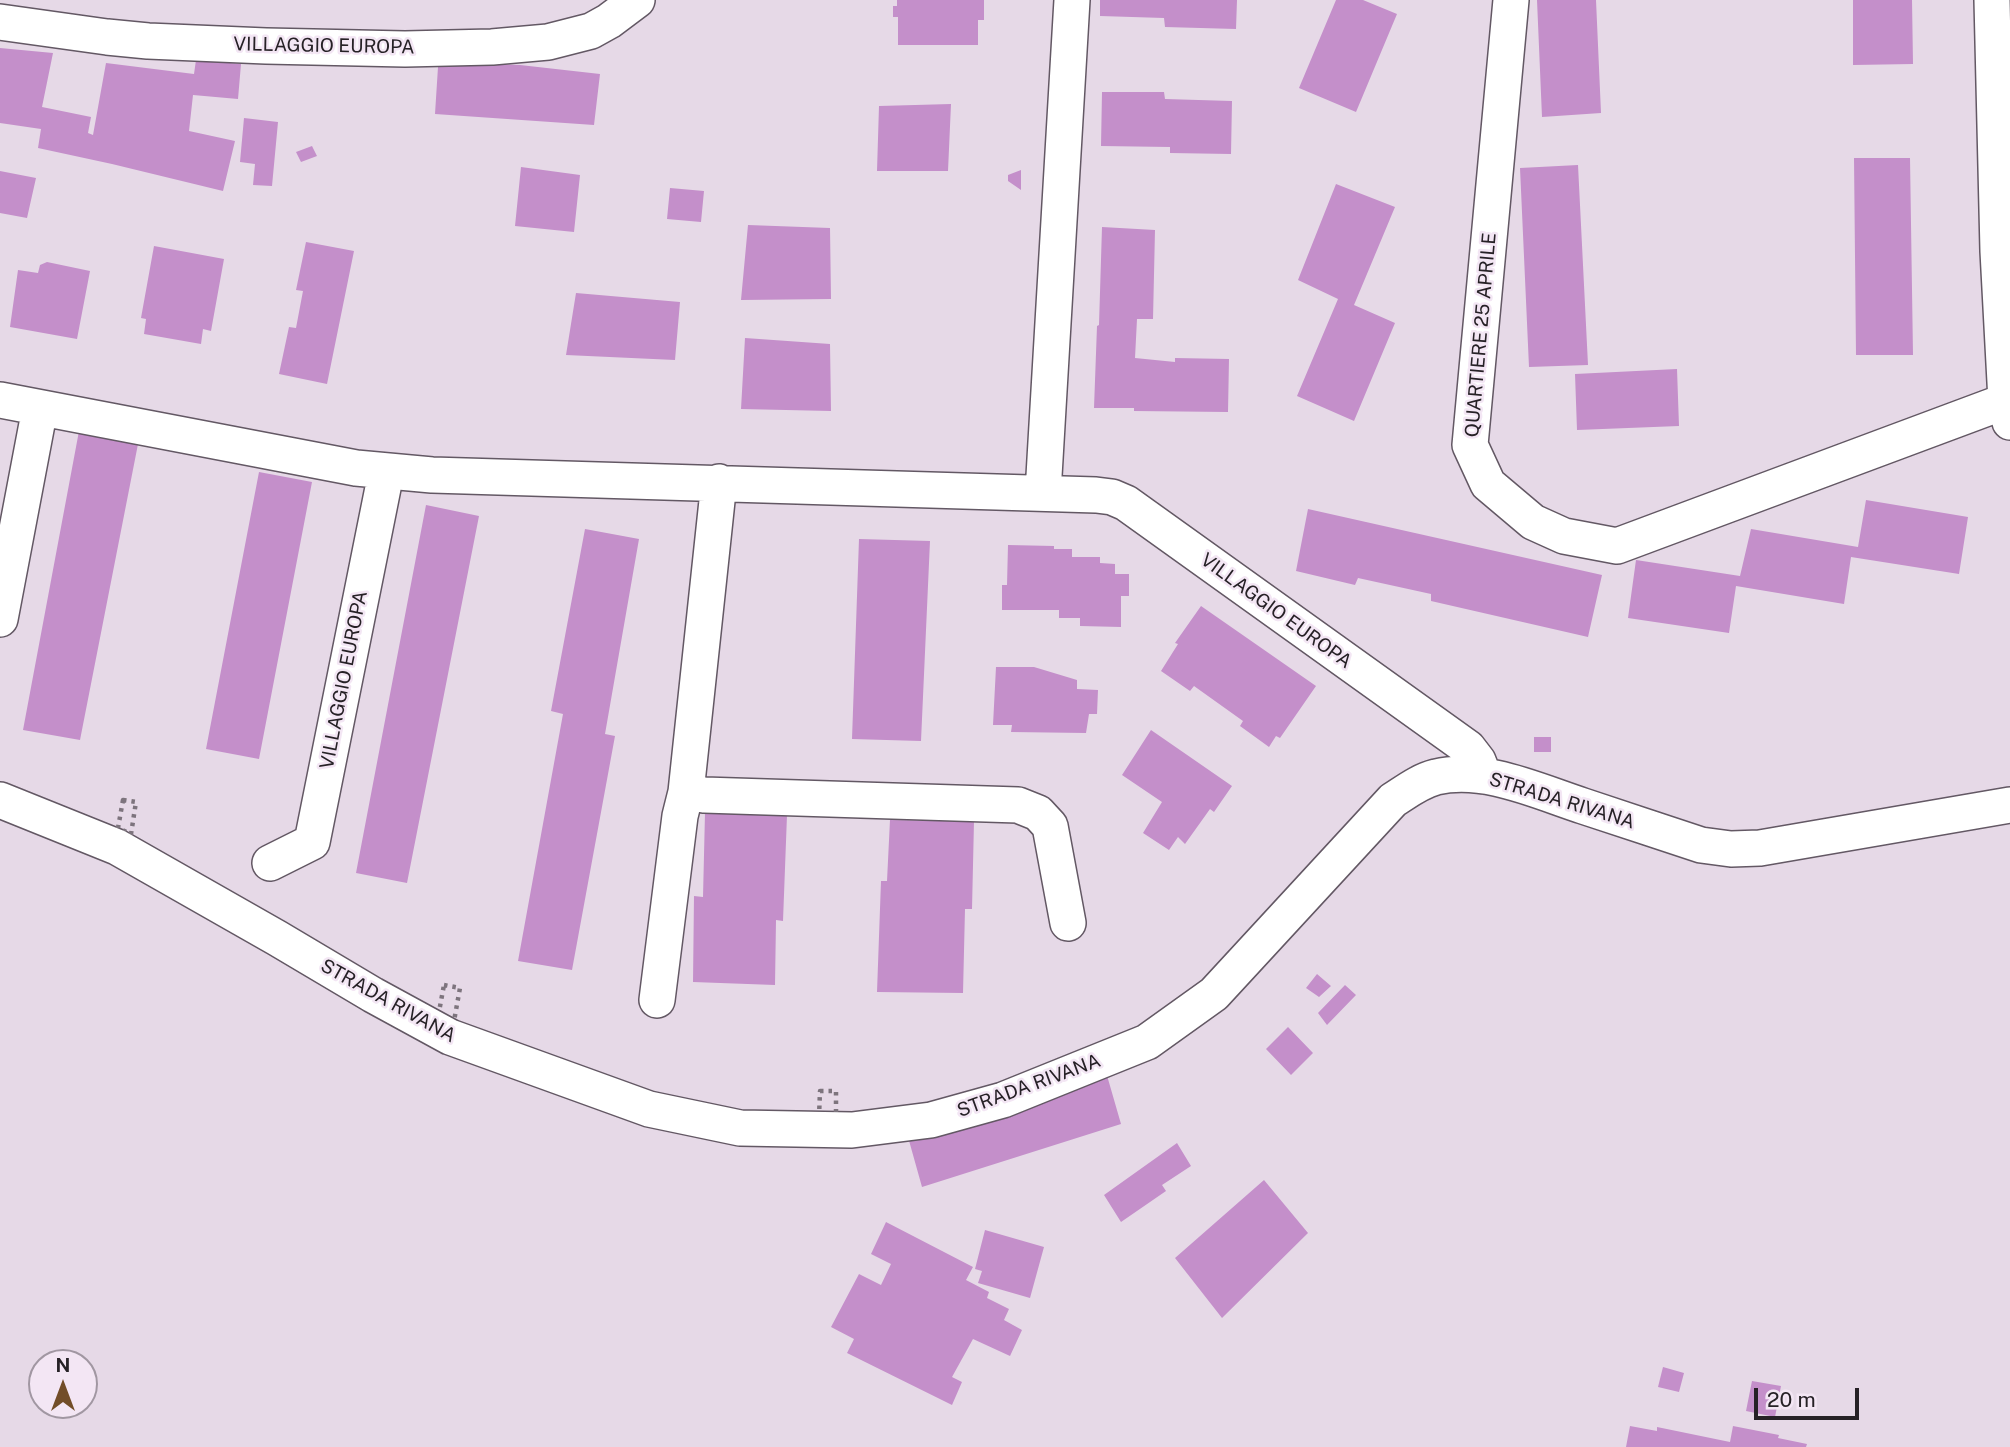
<!DOCTYPE html>
<html>
<head>
<meta charset="utf-8">
<style>
	body { margin:0 }
	#map { position:relative; width:2010px; height:1447px; overflow:hidden; background:#e6d9e7; font-family:"Public Sans",sans-serif }
	canvas { display:block }
	.north { position:absolute; left:28px; top:1349px; width:70px; height:70px; box-sizing:border-box; background:#f3e6f4; border:2px solid #a197a2; border-radius:50%; rotate:0deg; font-size:19px; font-weight:700; line-height:28px; text-align:center; color:#262126 }
	.north::after { content:''; display:block; margin:auto; width:24px; height:32px; background:#724d28; clip-path:polygon(50% 0,100% 100%,50% 72%,0 100%) }
	.scale { position:absolute; left:1754px; top:1388px; width:105px; height:32px; box-sizing:border-box; border:4px solid #262126; border-top:0; padding-left:9px; font-size:21px; line-height:24px; white-space:nowrap; color:#262126; -webkit-text-stroke:5px #f3e6f4; paint-order:stroke }
</style>
</head>
<body>
<div id="map">
<canvas width="2010" height="1447"></canvas>
<div class="north">N</div>
<div class="scale">20 m</div>
</div>
<script>
const ctx = document.querySelector('canvas').getContext('2d');
ctx.lineJoin = 'round';
function fill(path, color) { ctx.fillStyle = color; ctx.fill(path, 'evenodd'); }
function trace(path, color, width, dash) { ctx.strokeStyle = color; ctx.lineWidth = width; ctx.lineCap = dash ? 'butt' : 'round'; ctx.setLineDash(dash || []); ctx.stroke(path); }
function label(font, color, halo, rows, align = 'center') {
  ctx.font = font + ' "Public Sans",sans-serif'; ctx.lineWidth = 5; ctx.setLineDash([]); ctx.textBaseline = 'middle'; ctx.strokeStyle = halo; ctx.fillStyle = color; for (const [text, x, y, turn = 0] of rows) {
    ctx.save(); ctx.translate(x, y); ctx.rotate((+turn || 0) * Math.PI / 180); ctx.textAlign = isNaN(turn) ? turn : align; if (halo) ctx.strokeText(text, 0, 0); ctx.fillText(text, 0, 0); ctx.restore();
  }
}
fill(new Path2D(`
	M897,0H984V20H978V45H898V17H893V6H897Z
	M1100,0H1237L1236,29L1165,27L1164,18L1100,16Z
	M1336,0H1363L1397,14L1356,112L1299,88Z
	M1537,0H1596L1601,113L1542,117Z
	M1853,0H1912L1913,64L1853,65Z
	M0,48L53,53L42,107L91,117L88,133L93,135L106,63L194,74L196,60L241,64L238,99L193,95L189,131L235,141L223,191L112,164L38,148L41,129L0,123Z
	M492,64L520,65L600,74L594,125L435,114L438,67Z
	M1102,92H1164L1165,99L1232,101L1231,154L1170,153V147L1101,146Z
	M951,104L948,171H877L879,106Z
	M244,118L278,122L272,186L253,185L255,164L240,162Z
	M312,146L317,156L301,162L296,152Z
	M1854,158H1910L1913,355H1856Z
	M1578,165L1588,365L1529,367L1520,168Z
	M521,167L580,175L574,232L515,226Z
	M1021,170V190L1008,181V175Z
	M0,171L36,178L27,218L0,213Z
	M1336,184L1395,207L1354,305L1395,323L1354,421L1297,396L1338,299L1298,280Z
	M670,188L704,191L701,222L667,219Z
	M748,225L830,228L831,299L741,300Z
	M1102,227L1155,230L1153,319H1137L1135,358L1175,362V358L1229,359L1228,412L1134,411V408H1094L1097,326L1099,325Z
	M306,242L354,251L327,384L279,374L289,327L296,328L303,291L296,290Z
	M154,246L224,259L211,331L203,329L201,344L144,334L146,319L141,318Z
	M47,262L90,271L77,339L10,327L18,270L38,273L40,265Z
	M576,293L680,302L675,360L566,355Z
	M745,338L830,344L831,411L741,409Z
	M1677,369L1679,426L1577,430L1575,374Z
	M79,431L138,444L80,740L23,730Z
	M259,472L312,482L259,759L206,749Z
	M1866,500L1968,517L1959,574L1851,557L1844,604L1736,586L1729,633L1628,618L1636,560L1740,576L1751,529L1858,547Z
	M426,505L479,516L407,883L356,873Z
	M1308,509L1602,575L1588,637L1431,601V594L1358,578L1355,585L1296,571Z
	M585,529L639,539L605,734L615,736L572,970L518,961L563,714L551,711Z
	M859,539L930,541L921,741L852,739Z
	M1008,545L1054,546V549H1072V557H1100V563L1115,564V574H1129V596H1121V627L1080,626V618H1059V610H1002V585H1007Z
	M1201,606L1316,686L1280,738L1276,736L1269,747L1240,726L1243,721L1194,686L1190,691L1161,671L1178,644L1175,643Z
	M996,667H1034L1077,680V689L1098,690L1097,714H1089L1086,733L1011,732L1012,725H993Z
	M1151,730L1232,786L1214,812L1210,809L1185,844L1178,837L1169,850L1143,833L1162,802L1122,775Z
	M1534,737H1551V752H1534Z
	M705,813L787,815L783,921L776,920L775,985L693,982L694,896L703,897Z
	M890,820L974,821L972,909H965L963,993L877,992L881,881H887Z
	M1317,974L1331,986L1319,997L1306,988Z
	M1345,985L1356,995L1327,1025L1318,1013Z
	M1288,1027L1313,1053L1291,1075L1266,1049Z
	M1106,1072L1121,1124L922,1187L908,1137Z
	M1177,1143L1191,1166L1162,1185L1166,1191L1121,1222L1104,1195Z
	M1264,1180L1308,1233L1222,1318L1175,1258Z
	M886,1222L973,1267L966,1280L989,1292L987,1298L1009,1309L1004,1320L1022,1330L1010,1356L973,1339L952,1377L962,1382L952,1405L847,1353L854,1339L831,1327L859,1274L881,1285L891,1264L871,1254Z
	M985,1230L1044,1247L1030,1298L978,1283L982,1271L975,1269Z
	M1663,1367L1684,1373L1679,1392L1658,1387Z
	M1752,1381L1781,1386L1775,1417L1746,1411Z
	M1630,1426L1657,1431V1427L1730,1442L1733,1426L1779,1435L1778,1438L1807,1444L1806,1447H1626Z`), '#c48fca');
const minor = new Path2D(`
	M1511,0L1470,445L1488,484L1533,522L1564,536L1617,546L2006,401
	M1992,0L1998,251L2006,401L2010,422
	M0,22L107,37L148,41L266,46L405,49L492,47L548,42L591,31L609,21L637,0
	M0,400L356,468L432,475L1096,495L1112,497L1126,503L1468,748L1478,761L1484,776
	M1043,493L1072,0
	M0,619L40,408
	M686,792L704,795L1018,805L1038,813L1050,826L1068,923
	M0,800L117,847L277,938L373,995L450,1037L649,1109L740,1128L852,1130L931,1120L1003,1100L1147,1042L1214,994L1393,800C1407,791 1420,781 1436,777C1485,766 1537,791 1583,806C1622,819 1662,832 1701,845L1731,849L1760,848L2010,805
	M270,863L312,842L386,473
	M657,1000L680,816L686,792L719,482`);
trace(minor, '#635864', 38);
trace(new Path2D(`
	M123,800L136,802L131,834L118,828Z
	M444,985L460,988L454,1021L438,1017Z
	M820,1091H836V1118L819,1117Z`), '#7d747d', 4.5, [3.5, 5]);
trace(minor, '#fff', 35);
label('19px', '#262126', '#f3e6f4', [
	["VILLAGGIO EUROPA",324,46,1],
	["QUARTIERE 25 APRILE",1481,335,-85],
	["VILLAGGIO EUROPA",1276,611,36],
	["VILLAGGIO EUROPA",344,680,-79],
	["STRADA RIVANA",1562,801,17],
	["STRADA RIVANA",388,1001,29],
	["STRADA RIVANA",1029,1086,-20]
]);
</script>
</body>
</html>
